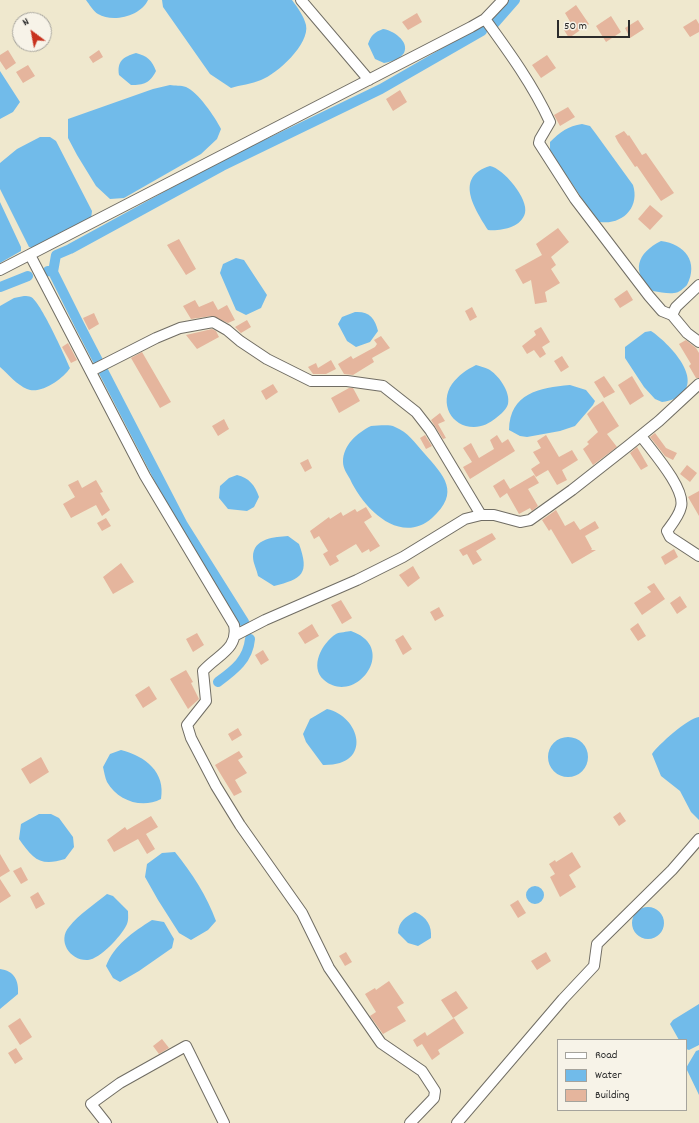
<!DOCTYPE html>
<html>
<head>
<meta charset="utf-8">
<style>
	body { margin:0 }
	#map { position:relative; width:699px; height:1123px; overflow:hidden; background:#efe8ce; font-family:Dekko,sans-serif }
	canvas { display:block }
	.legend { position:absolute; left:557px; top:1039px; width:130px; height:72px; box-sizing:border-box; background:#f7f3e8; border:1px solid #a5a39c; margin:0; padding:5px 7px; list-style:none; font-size:12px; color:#2b2b2b }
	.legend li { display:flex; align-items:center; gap:8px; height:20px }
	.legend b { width:20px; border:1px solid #a5a39c }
	.north { position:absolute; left:12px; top:12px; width:40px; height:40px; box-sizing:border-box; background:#f7f3e8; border:1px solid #a5a39c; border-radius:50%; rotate:328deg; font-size:11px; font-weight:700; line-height:16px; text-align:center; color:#2b2b2b }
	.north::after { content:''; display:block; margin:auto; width:14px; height:18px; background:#c8321e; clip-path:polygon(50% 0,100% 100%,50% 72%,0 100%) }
	.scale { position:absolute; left:557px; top:20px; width:73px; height:18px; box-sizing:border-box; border:2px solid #2b2b2b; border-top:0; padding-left:5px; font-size:12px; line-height:14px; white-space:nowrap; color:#2b2b2b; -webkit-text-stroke:3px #f7f3e8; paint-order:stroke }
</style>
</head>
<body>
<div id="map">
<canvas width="699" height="1123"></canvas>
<ul class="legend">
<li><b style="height:5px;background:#fff"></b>Road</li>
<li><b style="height:11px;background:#71bbea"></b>Water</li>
<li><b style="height:11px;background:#e5b59d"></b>Building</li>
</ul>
<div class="north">N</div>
<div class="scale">50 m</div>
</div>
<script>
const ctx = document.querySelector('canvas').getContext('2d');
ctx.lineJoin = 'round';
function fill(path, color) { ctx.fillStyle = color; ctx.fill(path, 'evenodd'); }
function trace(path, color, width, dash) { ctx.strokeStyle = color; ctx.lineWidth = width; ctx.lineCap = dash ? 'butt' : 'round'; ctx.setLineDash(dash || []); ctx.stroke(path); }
fill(new Path2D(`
	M86,0H148C141,16 113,23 98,14C94,12 89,4 86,0Z
	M162,0H292C297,7 304,16 306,25C310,44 277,74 261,80C252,84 240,85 231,88L210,74L163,7Z
	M383,29C392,30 410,41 404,53C400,59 391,62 384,63L375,59L368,44C371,35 375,32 383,29Z
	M136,53C147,56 152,60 156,71C150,83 144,85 131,85L119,75C117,61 123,57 136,53Z
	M0,71L20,102L13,112L0,119Z
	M170,85C175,86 181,85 186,87C198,92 215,117 221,129L217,139L201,154L124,198L110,199L96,186L77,155L68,138V119L153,89Z
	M582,124L590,126L596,134L633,185C640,207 623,225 600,222L589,209L550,151V142C560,132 568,126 582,124Z
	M40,137H50L56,141L92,211L91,219L35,249L29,247L0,189V163L17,149Z
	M490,166C503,168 529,199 525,213C521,228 501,231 488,230C474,208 454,177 490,166Z
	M0,202L21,247V251L0,263Z
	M661,241C685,244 699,262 687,285C684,288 679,293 674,293C668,294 660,292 653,291C630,272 637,253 661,241Z
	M236,258L244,260L267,295L261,308L246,315L236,310L220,273L223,264Z
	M24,296C27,296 29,296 31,297C40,301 65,356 70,368C63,379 40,395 27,389C17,385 8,374 0,367V306L14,298Z
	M355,312C369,311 375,318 378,331L370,342L356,347L347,341L338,324L342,317Z
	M651,331C666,341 699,373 684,392C676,398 672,401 662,402L655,399L644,387L625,358V347L645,332Z
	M476,365C479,366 484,367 488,369C498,374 511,392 508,404C506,410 501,414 496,418C490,423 482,427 474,427C451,427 439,403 452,384C459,375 466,370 476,365Z
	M570,385L586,390L595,401L593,405L575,426L560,431L527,437L520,436L509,430C510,393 539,388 570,385Z
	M371,426C378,426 389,424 395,427C408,432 415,443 424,453C444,476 461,492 432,518C400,546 363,508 350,479C347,474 343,468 343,462C343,445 357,433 371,426Z
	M237,475C249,478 255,485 259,497L254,507L247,511L228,509L219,498L220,486L229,478Z
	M288,536L299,544C310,574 302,579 274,586L258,576C257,570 253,563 253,557C253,538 275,537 288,536Z
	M351,631C400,648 355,707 324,680C309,667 322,643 336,634C340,632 347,632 351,631Z
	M327,709C360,716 374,766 323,765L306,742L303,734L310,719Z
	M699,717V820L691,812L680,791L661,776L652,754C658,745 688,718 699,717Z
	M548 757a20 20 0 1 1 40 0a20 20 0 1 1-40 0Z
	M121,750C145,756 166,772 161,799C142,809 118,801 107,782C105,778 104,771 103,767L110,754Z
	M39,814H51L59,818L73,837L74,847L65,859C40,867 33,859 19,839L21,824Z
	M175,852C192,873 207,896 216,921L208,930L191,940L179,933L158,900L145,877L147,864L162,853Z
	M526 895a9 9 0 1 1 18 0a9 9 0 1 1-18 0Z
	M107,894L113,896L128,911C128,916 129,921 126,926C121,936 100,959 88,960C70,961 57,941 69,927C79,914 95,904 107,894Z
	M632 923a16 16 0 1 1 32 0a16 16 0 1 1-32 0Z
	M415,912C427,917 432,926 431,938L418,946L408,943L398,933C399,921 405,917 415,912Z
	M152,920L164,922L174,939L172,948L139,971L120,982L113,978L106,966C114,945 133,932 152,920Z
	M0,969C14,971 19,980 18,994L0,1009Z
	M699,1004V1045L689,1050L686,1049V1040H679L670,1024L673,1020Z
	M699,1050V1095L686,1068L696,1051Z`), '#71bbea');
trace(new Path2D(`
	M494,24L515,0
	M48,271L53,272L80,326L183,525L244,622
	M53,272L56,255L70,249L222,166L381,89L482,31
	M0,287L28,276
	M218,682C234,670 248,660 250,639`), '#71bbea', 10);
fill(new Path2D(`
	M576,5L589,24L569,38L564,30L572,25L565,13Z
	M417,13L422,22L408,30L402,22Z
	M611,16L621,32L606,42L596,26Z
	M696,19L699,24V32L690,37L683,27Z
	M638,20L644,29L630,38L625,28Z
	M8,50L16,63L6,70L0,61V55Z
	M99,50L103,57L93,63L89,57Z
	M547,55L556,68L541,78L532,65Z
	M28,65L35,76L23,83L16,72Z
	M400,90L407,102L393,111L386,99Z
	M568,107L575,117L560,126L554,115Z
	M624,131L628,136L629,135L642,155L646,153L674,193L661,201L637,166L635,167L618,142L615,136Z
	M650,205L663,216L650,230L638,219Z
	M558,228L569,242L551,257L556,265L551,269L560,283L545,292L547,302L535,304L531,280L523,284L515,270L542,255L536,244Z
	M179,239L196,269L186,275L167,245Z
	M627,290L633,300L620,308L614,299Z
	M195,300L199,307L213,301L218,310L227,305L235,320L228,323L212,316L191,319L183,306Z
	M472,307L477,317L470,321L465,311Z
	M94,313L99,324L89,330L83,318Z
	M247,320L251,327L241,333L235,327Z
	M541,327L550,342L542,347L546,354L540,358L534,350L527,354L522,346L536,335L534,331Z
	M212,329L216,331L219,337L197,349L186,335Z
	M381,336L390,348L372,358L374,362L353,375L344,374L338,364L351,356L353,359L375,347L377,344L374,340Z
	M686,340L696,348L699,353V378H696L689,366L691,364L679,344Z
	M68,343L77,360L71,363L62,347Z
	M142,352L171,402L160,408L131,358Z
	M562,356L569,367L561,372L554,361Z
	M331,360L336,369L326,374H313L308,367L316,363L318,368Z
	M604,376L615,392L604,398L594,382Z
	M632,376L644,396L630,405L618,385Z
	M273,384L278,392L266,400L261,391Z
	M349,388H353L360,401L339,413L331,398Z
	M603,401L619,426L607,434L617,447L593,465L583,449L589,444L587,442L598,432L587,414L594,407Z
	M440,413L445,421L438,424L446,438L443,439L431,420Z
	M224,419L229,429L218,436L212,426Z
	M655,433L666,448L677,453L673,460L665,456L650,437Z
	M425,435L432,446L426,449L420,438Z
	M497,435L502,443L508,439L515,451L470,479L463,467L472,462L463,448L471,443L479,458L494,449L490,440Z
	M546,435L559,457L572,450L578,460L562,470L567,480L557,485L548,470L536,477L531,469L540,463L533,452L541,448L537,441Z
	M637,447L648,466L641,470L630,453Z
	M308,459L312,468L305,472L300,463Z
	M687,465L697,473L690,482L680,474Z
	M534,475L539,483L528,489L538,506L532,511L530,508L519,514L507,493L500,498L493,486L504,479L510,489Z
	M78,480L82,488L96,480L103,492L100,493L110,510L102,516L96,505L71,518L63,504L75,497L68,485Z
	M699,491V516L688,497Z
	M366,507L372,517L364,522L380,546L370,552L369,549L362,553L356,544L336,556L339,561L330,566L323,554L328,551L319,536L314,539L310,531L329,517L330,519L341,512L343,516L355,509L357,512Z
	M556,510L565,526L574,521L580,530L595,521L599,528L585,536L592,549L591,550H596L572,564L551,529L549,531L542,520Z
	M106,518L111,526L102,531L97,523Z
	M492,533L496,539L476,551L482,560L473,565L467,554L463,556L459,550Z
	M674,549L678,557L665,565L661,557Z
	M121,563L134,582L113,594L103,577Z
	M413,566L420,578L408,587L399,575Z
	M654,583L665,599L642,615L634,603L651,592L647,587Z
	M680,596L687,607L677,614L670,603Z
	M341,600L352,618L342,624L331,605Z
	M439,607L444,616L435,621L430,612Z
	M638,623L646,636L638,641L630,629Z
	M312,624L319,636L305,644L298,633Z
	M197,633L204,645L193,652L186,639Z
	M403,635L412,649L403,655L395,640Z
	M263,650L269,660L261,665L255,655Z
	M186,670L193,682L191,683L199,699L188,709L170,679Z
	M149,686L157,699L143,708L135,695Z
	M238,728L242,735L232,741L228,734Z
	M239,751L243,757L238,760L247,773L235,780L242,792L234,796L215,765Z
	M41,757L49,772L30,784L21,769Z
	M620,812L626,821L619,826L613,817Z
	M151,816L158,827L146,834L155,849L147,854L138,839L114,852L107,840L125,827L127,830Z
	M572,852L581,867L569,875L576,887L560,897L550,877L555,874L549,864L555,860L556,862Z
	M0,854L10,871L0,877Z
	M21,867L28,880L21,884L13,871Z
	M0,879L11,896L0,903Z
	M38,892L45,904L36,909L30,897Z
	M518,900L526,913L518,918L510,905Z
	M346,952L352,962L345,966L339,956Z
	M546,952L551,961L537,970L531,961Z
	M389,981L404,1003L397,1007L406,1021L383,1034L370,1016L376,1012L365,994L375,988L376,990Z
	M456,991L468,1008L453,1018L441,1000Z
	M20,1018L32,1037L20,1045L8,1026Z
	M454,1018L464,1033L438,1050L440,1054L432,1060L422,1044L417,1047L413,1040L425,1032L427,1036Z
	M162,1039L169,1048L159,1054L153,1046Z
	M16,1048L23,1059L15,1064L8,1053Z`), '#e5b59d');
const street = new Path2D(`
	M301,0L369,80
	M485,19C509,52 533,85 550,122L540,139L539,143L575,199L649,296L662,311L672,315
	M30,255L145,476L234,625C239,649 217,655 203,671L206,701L187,725L191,738L216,786L240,825L302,913L329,968L381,1043L422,1071L435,1091L434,1098L410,1123
	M0,270L471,27L485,19L503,0
	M699,285L676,307L672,315L687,333L699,342
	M91,371L156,338L180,328L213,322L227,330L240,341L267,359L311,381H347L383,386L416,412L430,430L481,515
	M641,436C652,451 686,489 681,507C679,516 672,524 667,531L670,537L699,556
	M236,635L265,620L357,580L403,557L465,519L481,515H494L520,522L530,520L572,490L628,446L659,421L699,384
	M106,1123L91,1104L120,1083L186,1046L224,1123
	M457,1123L563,999L594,966L597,944L672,870L699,839`);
trace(street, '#706d64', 12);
trace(street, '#fff', 10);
</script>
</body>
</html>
